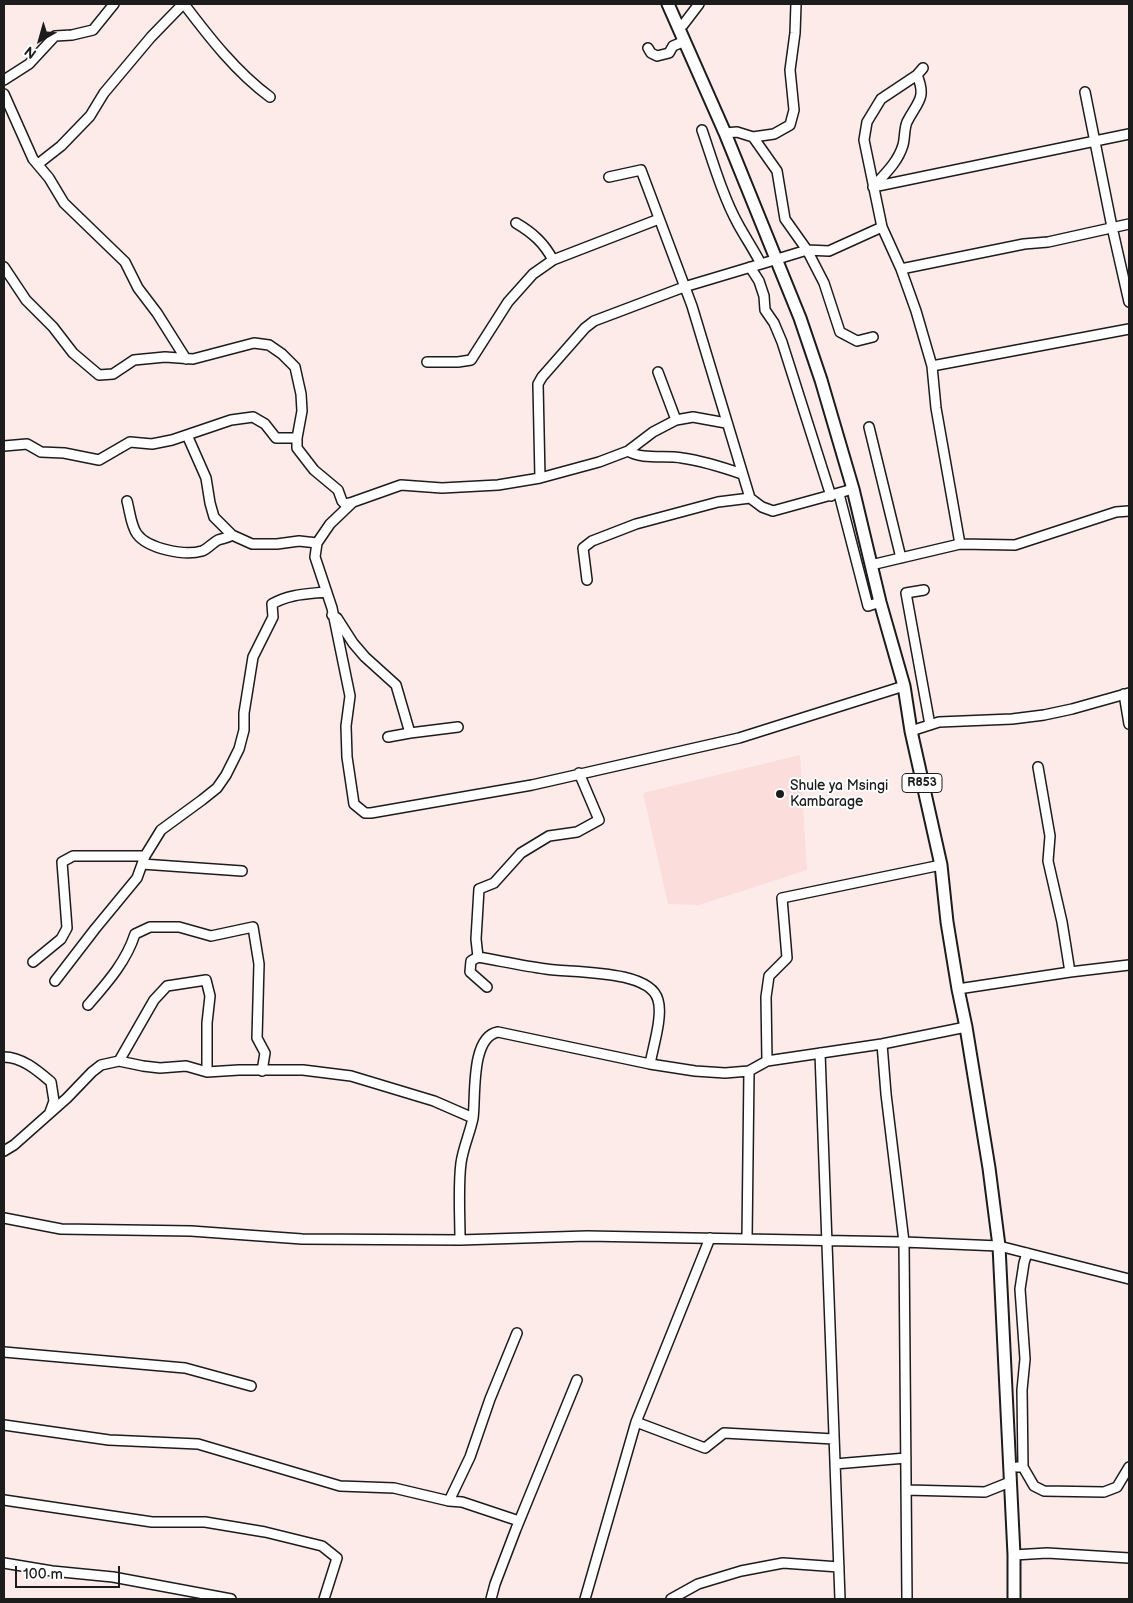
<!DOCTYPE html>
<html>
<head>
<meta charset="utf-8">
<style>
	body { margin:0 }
	#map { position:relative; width:1133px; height:1603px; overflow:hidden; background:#fdebea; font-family:"Balsamiq Sans",sans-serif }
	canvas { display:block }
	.frame { position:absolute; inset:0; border:5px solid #1c1c1c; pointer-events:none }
	.north { position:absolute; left:15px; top:15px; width:50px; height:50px; -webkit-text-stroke:4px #fff; paint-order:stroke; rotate:218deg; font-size:14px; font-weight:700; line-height:20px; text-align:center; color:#1c1c1c }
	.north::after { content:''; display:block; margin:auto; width:18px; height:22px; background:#1c1c1c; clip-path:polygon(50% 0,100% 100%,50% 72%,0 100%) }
	.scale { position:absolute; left:15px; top:1566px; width:105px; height:22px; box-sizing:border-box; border:2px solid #1c1c1c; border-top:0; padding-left:6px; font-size:15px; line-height:18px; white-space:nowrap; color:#1c1c1c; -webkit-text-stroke:4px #fff; paint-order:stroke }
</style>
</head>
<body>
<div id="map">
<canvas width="1133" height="1603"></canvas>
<div class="frame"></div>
<div class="north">N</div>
<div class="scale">100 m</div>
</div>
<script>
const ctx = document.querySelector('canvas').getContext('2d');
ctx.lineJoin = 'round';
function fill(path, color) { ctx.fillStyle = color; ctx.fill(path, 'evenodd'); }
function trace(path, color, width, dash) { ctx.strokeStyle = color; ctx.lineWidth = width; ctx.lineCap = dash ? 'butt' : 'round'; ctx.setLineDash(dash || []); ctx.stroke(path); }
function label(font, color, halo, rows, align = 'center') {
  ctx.font = font + ' "Balsamiq Sans",sans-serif'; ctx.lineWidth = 4; ctx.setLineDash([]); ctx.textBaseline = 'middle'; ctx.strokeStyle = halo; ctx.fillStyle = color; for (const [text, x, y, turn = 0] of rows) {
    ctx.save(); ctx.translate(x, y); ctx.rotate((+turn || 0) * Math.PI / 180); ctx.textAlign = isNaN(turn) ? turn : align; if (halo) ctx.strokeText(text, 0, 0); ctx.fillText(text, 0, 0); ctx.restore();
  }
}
fill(new Path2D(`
	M800,755L807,870L699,905L668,904L643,793Z`), '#fbdddb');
const minor = new Path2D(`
	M184,4C209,37 236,72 270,97
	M678,26L683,25L699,4
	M648,48L651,53L657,56L669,53L673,46L685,41
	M4,80L29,64L55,36L72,35L93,30L114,4
	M1085,92L1112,227L1129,302
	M4,94L33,159L49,178L64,203L125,262L138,288L157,313L186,359
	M702,130C712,159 723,197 738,224C745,237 754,250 761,264L807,250L829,251L882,227
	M725,133L737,132L753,137L777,171L785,219L807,250L824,283L840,332L857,341L873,337
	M753,137L774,134L790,125L794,110L790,70L795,33L796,4
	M38,164L61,146L90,116L104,93L151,37L183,4
	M609,177L641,170L692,306L750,498L762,507L773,511L853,489
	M873,187L1129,134
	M873,187C885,174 898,162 903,145C905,138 904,129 907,122C917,102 927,99 917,75
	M516,223C533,233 544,243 553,260
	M4,267L26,300L53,327L73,353L99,375L113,374L134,360L165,357L193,359L254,343L269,345L282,354L295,367L301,394L302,411L297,438V448L314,470L338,490L342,501L345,504L353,502
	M750,267L759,281L764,296L765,310L774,323L782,342L831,496
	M901,269L1024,244L1048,242L1129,224
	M427,362H458L471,360L508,302L533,274L553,260L659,219
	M932,366L1129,329
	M658,372L676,420
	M726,423L693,417L676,420L653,432L628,451L599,462L540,478L498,485L442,488L401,485L353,502L330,524L317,543L315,557L332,608L350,696L346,726L347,757L354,804L365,813H371L532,785L739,738L904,686
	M869,427L901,558
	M187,435L206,478L210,503L214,517L232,535L252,544H277L299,541L317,543
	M4,446L27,444L41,452L64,453L99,460L130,442L152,444L172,440L231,420L253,417L265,424L276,438H297
	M628,451C642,460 665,455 682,458C703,461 722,467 742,474
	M540,478L538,384L542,377L585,328L594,321L684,287L761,264
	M839,494L868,606L880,602
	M127,501C130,512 131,526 137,534C148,549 185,556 202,551C208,549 212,543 218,540C223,538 228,538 232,535
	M960,544L1015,545L1116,512L1129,511
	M871,565L960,544L936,408L932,366L916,311L901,269L882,227L864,140L867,122L881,99L917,75L923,68
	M587,580L583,548L592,541L636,524L718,502L750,498
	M924,590L906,593L930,725
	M332,615L337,618L353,643L365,657L396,685L410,733L458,727
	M1124,694L1129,724
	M911,731L939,722L1012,719L1044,715L1072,709L1129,693
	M388,737L410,733
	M1038,767L1050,836L1048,861L1062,922L1070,972
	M142,864L242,871
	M478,957C501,961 523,966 546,969C571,973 650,969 658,1000C663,1016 653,1047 650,1064
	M33,962L61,939L67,928L62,862L73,856H145
	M55,981L95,929L137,878L145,856L161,830L202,800L217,788L226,775L239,749L244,730V713L253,657L273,617L272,604C289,594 307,594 326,592
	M487,987L470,972L471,961L478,957L476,939L479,889L494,883L521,853L549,836L577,832L599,820L579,773
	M958,989L1070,972L1129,965
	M88,1005C107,983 126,962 135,934L150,927H179L211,936L253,927L259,964L257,1038L265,1053L262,1071
	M882,1044L886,1094L904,1242L907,1599
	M820,1053L840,1599
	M4,1057C22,1057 38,1071 51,1082L54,1101L50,1112
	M119,1061L154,1000L167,986L206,980L210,996L207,1023V1072
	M767,1061L766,997L769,976L787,958L782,898L941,865
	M4,1151L14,1145L67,1098L92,1072L101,1065L119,1061L143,1066L160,1068L186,1066L207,1072L239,1070H303L351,1076L434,1101L473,1118
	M4,1218L61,1229L191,1231L302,1239L460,1240L587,1236L904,1242L999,1246L1129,1279
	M747,1239L749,1071
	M460,1240C460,1216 458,1185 461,1163C463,1148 470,1133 473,1118C476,1098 470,1037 498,1032L650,1064L695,1071L725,1073L749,1071L767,1061L882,1044L966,1027
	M4,1352L185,1368L251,1386
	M636,1422L705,1448L724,1433L834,1439
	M4,1425L109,1440L198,1444L340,1486L394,1488L449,1501L462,1502L519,1521
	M835,1464L906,1458
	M1017,1467H1023L1034,1486L1044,1491L1104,1492L1117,1487L1129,1467
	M1023,1467L1022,1390L1025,1359L1020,1289L1024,1263L1027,1253
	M906,1490L985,1492L1010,1482
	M4,1500L152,1522H205L265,1532L322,1546L337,1558L324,1599
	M449,1501L470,1457L490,1399L517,1333
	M1014,1555L1047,1553L1129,1558
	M4,1563L52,1571L113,1577L231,1599
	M491,1599L495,1584L516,1529L577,1380
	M585,1599L636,1422L710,1238
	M671,1599L698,1584L741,1571L783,1563L839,1567`);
const major = new Path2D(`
	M668,4L725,133L800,318L821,380L853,489L880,602L904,686L911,731L941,865L947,922L958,989L966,1027L989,1168L999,1246L1014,1555V1599`);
trace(minor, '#1c1c1c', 12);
trace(major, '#1c1c1c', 15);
trace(minor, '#fff', 9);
trace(major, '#fff', 11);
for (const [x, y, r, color] of [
	[780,794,5,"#1c1c1c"]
]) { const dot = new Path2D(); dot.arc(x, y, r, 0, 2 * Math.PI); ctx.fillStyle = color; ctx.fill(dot); trace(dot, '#fff', 2); }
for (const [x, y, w] of [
	[922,783,40]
]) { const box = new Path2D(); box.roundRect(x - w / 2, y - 9.5, w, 19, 4); ctx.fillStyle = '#fff'; ctx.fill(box); trace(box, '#1c1c1c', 1); }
label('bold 12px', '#1c1c1c', null, [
	["R853",922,783]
]);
label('14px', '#1c1c1c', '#fff', [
	["Shule ya Msingi",790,786],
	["Kambarage",790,802]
], 'left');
</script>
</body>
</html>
